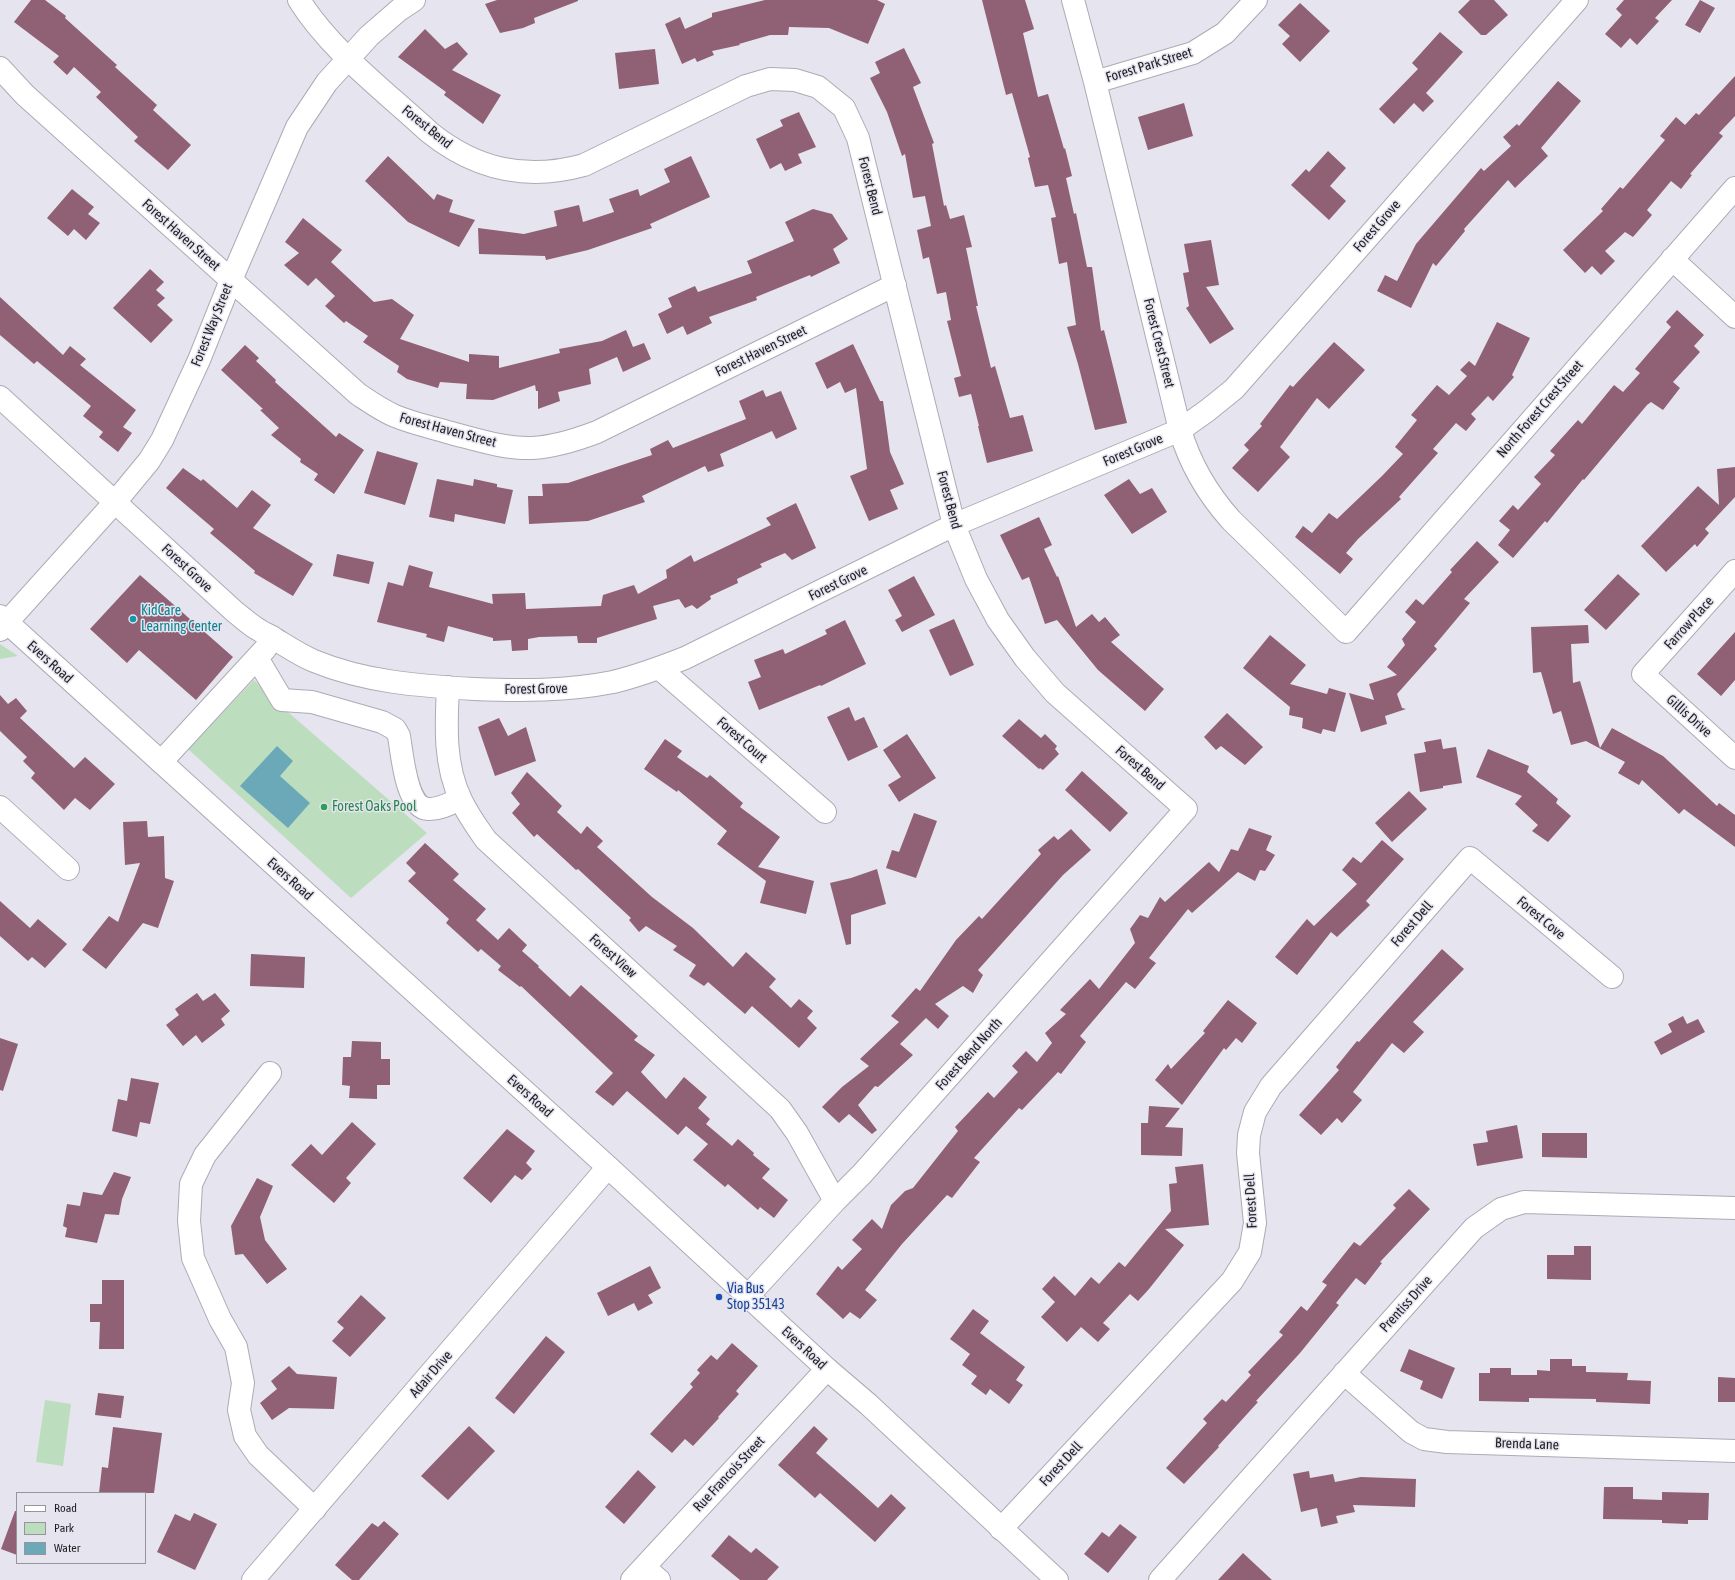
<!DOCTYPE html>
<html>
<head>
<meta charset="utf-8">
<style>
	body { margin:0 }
	#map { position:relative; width:1735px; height:1580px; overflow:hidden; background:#e5e4ef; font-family:"Asap Condensed",sans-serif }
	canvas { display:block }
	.legend { position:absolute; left:16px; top:1492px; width:130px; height:72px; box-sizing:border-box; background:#e5e4ef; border:1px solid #96959d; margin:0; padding:5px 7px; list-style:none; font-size:12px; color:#201f23 }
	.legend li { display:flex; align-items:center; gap:8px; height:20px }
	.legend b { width:20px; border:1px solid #96959d }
</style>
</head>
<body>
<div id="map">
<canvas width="1735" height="1580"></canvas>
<ul class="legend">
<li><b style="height:5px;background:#fff"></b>Road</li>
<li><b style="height:11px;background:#bddebe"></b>Park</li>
<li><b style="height:11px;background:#6ba9b9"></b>Water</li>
</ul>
</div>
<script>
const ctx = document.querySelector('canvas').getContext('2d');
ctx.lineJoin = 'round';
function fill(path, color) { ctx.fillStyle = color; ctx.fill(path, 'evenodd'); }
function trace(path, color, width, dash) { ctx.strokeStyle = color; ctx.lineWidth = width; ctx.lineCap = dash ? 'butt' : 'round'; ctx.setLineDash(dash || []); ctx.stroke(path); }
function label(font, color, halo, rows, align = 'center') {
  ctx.font = font + ' "Asap Condensed",sans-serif'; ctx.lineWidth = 3; ctx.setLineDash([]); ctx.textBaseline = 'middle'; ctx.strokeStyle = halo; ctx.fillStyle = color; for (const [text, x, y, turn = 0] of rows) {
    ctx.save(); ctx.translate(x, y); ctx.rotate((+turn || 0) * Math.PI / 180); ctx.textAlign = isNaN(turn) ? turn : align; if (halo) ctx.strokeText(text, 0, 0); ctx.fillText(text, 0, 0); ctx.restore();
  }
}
fill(new Path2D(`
	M0,644L18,656L0,659Z
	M254,680L288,712L427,833L351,898L188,749Z
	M45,1400L71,1404L63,1466L36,1462Z`), '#bddebe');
fill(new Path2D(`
	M277,746L293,761L280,776L310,803L288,828L240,786Z`), '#6ba9b9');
fill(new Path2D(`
	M31,0H45L66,16L65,18L117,65L115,67L157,105L153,110L191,145L168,170L134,141L138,137L96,97L101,92L74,67L67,75L53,62L59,56L14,22Z
	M497,0H578V1L534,18L535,23L523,28L500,33L485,4Z
	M765,0H877L885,4L868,44L829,28L789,27L788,35H770L739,44L740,45L712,51L714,55L697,62L695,58L682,64L665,24L680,17L685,29L712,17V13Z
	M982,0H1025L1034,29L1023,33L1038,97L1048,94L1064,149L1065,148L1072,176L1066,178L1074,214L1076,213L1087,267H1092L1101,331L1104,330L1127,423L1095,430L1078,364L1067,327L1076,325L1067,262L1059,264L1051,218L1056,217L1048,185L1035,187L1028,158L1030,157L1012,93L1006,95Z
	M1470,0H1494L1508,15L1486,35H1481L1458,12Z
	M1624,0H1672L1655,18L1659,21L1637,45L1630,38L1621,48L1605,34L1622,15L1616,9Z
	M1700,0L1715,8L1700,33L1685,25Z
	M1300,3L1330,31L1300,62L1282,44L1290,36L1278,25Z
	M425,29L445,49L457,42L468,54L452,70L501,95L483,124L444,95L446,92L398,57Z
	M1440,32L1463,52L1426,93L1434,101L1423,112L1414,103L1394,124L1379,109L1418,69L1412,63Z
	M904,48L921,83L913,87L934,143L932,144L944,206L946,205L950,219L964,215L972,247L966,248L978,306H976L991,368L995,366L1010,418L1023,415L1033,451L987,463L978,426H979L971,394L959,397L954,378L961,376L947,321L951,320L946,292L937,294L929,257L923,259L917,230L931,226L925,196L913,198L905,154L902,156L887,112L870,78L880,73L875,62Z
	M655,49L659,84L619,89L615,53Z
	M1735,76V116L1719,133L1723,136L1690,174L1692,175L1681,189L1671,181L1647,210L1652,215L1633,237L1625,232L1605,251L1615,261L1601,275L1592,266L1585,273L1563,250L1603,211L1601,209L1620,187L1623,189L1665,140L1660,136L1676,117L1685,125L1696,113L1699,115Z
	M1558,81L1581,101L1541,148L1548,156L1515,188L1508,180L1464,229L1465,231L1436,266L1433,263L1411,308L1377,291L1385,275L1397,281L1416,244L1481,168L1484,171L1511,146L1503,137L1517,124L1519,126Z
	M1184,103L1193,136L1148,150L1138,117Z
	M799,112L816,147L798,154L802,163L785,171L781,163L770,169L756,139L783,126L780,120Z
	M1328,151L1346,168L1330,186L1346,201L1329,220L1291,185L1306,169L1309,172Z
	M388,156L434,200L437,194L453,200L449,212L475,220L459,247L408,222L365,181Z
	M691,156L710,197L650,224L652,228L588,250L546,260L545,256L479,254L478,228L524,234L557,226L554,211L579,205L583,222L614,212L609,199L638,189L640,196L670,182L664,169Z
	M72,189L94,207L88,214L100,223L86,240L74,229L68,236L47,218Z
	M813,209L832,214L848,239L833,249L840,263L811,277L810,275L756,297L757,300L709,317L712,323L687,335L683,326L667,334L658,314L672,307L668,298L695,286L698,292L752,273L747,261L794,241L785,222Z
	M303,218L342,250L331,262L374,302L392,299L414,315L400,339L469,362V354L499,356V368L560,353L559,349L602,341L626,330L633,347L644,343L651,359L623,372L617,357L589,369L591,384L558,392L560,401L538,409V391H536L535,385L493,400L466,399L467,384L440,382L438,388L407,379L397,372L399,366L363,342L368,336L346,321L344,323L325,306L335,296L316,278L308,286L284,265L299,253L285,242Z
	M1211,240L1219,285L1206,287L1234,329L1210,344L1186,308L1189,306L1183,273L1189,272L1184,244Z
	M150,269L164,282L156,290L165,298L157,305L173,320L151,343L113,308Z
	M0,297L63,355L70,346L86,359L80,365L136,410L123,427L132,433L118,452L99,437L103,432L83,416L91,406L37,361L34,364L0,335Z
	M1677,310L1704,335L1694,346L1700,352L1673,382L1680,388L1663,410L1651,402L1647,405L1584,480L1583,479L1547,523L1545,521L1513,558L1498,545L1510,530L1499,521L1513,505L1518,510L1541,484L1534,477L1555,455L1550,451L1578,420L1582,424L1614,385L1623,392L1640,373L1635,369L1671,327L1666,322Z
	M1497,322L1530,338L1512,375L1514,377L1493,401L1488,396L1471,414L1476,419L1466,431L1456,423L1433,449L1438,453L1399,497L1401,499L1358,539L1346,553L1353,559L1340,574L1295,537L1303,526L1312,533L1329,513L1337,519L1382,476L1403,454L1395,447L1417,420L1411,415L1437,385L1449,395L1467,376L1460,370L1469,361L1475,366Z
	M1334,342L1365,370L1329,409L1317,398L1280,447L1290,457L1258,492L1232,468L1249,450L1244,445L1262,426L1260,424L1290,385L1293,387Z
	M853,344L880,401H883L890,452L904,484L890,490L898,509L869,521L850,476L867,469L856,388L845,393L840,382L827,389L815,363Z
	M245,345L259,358L256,361L276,380L275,382L336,437L339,433L364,450L334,494L314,480L318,474L300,462L301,459L271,435L279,428L260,410L263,409L221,370Z
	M763,390L766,397L781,391L797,429L776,439L772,431L720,454L724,466L708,472L705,466L642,496L645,502L588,521L529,524L528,496H543L542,484L568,483L652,455L650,449L668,440L673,448L746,419L739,401Z
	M377,451L418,463L405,505L364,493Z
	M1735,467V497L1705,529L1709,533L1697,547L1695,544L1666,572L1641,546L1698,486L1719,505L1717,469Z
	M183,468L201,481L203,479L237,508L252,490L271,505L253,528L313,564L293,596L254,573L255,571L210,533L214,529L166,488Z
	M437,479L473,486L474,479L497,484V487L513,490L505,524L455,514L454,522L429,517Z
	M1129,479L1140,494L1152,488L1167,512L1132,534L1104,495Z
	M796,503L816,548L792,560L785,553L760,564L762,567L737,579L738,583L710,596L711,599L697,609L692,605L685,608L679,599L653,606L657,619L597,638V643H578L577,636L539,637L528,639V650L512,651L511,640L493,641V638L448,626L444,642L426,637L427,634L377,622L388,582L403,586L409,565L433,572L429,587L493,604L492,594L525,593L526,609L601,606L603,595L634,585L638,594L667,578L666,570L691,555L694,562L771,525L766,518Z
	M1039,517L1052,545L1044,549L1057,577L1058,576L1076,627L1092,614L1099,622L1105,617L1120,635L1111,642L1164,689L1145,711L1098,670L1057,620L1045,624L1029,577L1022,580L1000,535Z
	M1477,541L1499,562L1464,599L1470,603L1434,646L1437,649L1397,694L1402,708L1406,709L1385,716L1387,724L1361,732L1349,693L1374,700L1369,684L1397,675L1387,667L1405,645L1402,639L1416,622L1405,612L1416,599L1423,605L1452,572L1450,570Z
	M337,554L374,562L369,584L333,576Z
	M1618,574L1640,594L1606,630L1584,610Z
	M140,575L233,657L196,700L139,650L127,663L90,629Z
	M914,576L935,615L902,632L895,620L902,616L888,590Z
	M954,619L974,665L950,676L929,630Z
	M845,620L866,664L821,686L820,685L759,710L748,682L761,677L754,660L783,649L785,654L827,634L825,630Z
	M1588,625L1589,643L1571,644L1573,683L1580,681L1600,748L1612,728L1663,756L1717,806L1719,803L1735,815V847L1684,809L1679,814L1642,780L1639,785L1618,773L1625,762L1586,741L1571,745L1561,711L1553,714L1541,672L1533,673L1531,627Z
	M1735,632V680L1721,696L1697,674Z
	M1270,635L1306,665L1290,684L1327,694L1329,688L1346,693L1335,732L1323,729L1321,734L1302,728L1303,718L1289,715L1290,707L1243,668Z
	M0,695L8,704L16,698L27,711L20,718L74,768L85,757L115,784L90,810L75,798L64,810L31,778L35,773L23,761L27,757L0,731Z
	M849,707L855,721L864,717L878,747L848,761L827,717Z
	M1227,713L1263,747L1245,765L1221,746L1216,750L1204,737Z
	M499,718L508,736L526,727L536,761L495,776L478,727Z
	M1019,719L1041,738L1045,734L1057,746L1055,749L1059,754L1043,770L1040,768L1039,769L1002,736Z
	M907,734L936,778L899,802L888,785L901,777L883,750Z
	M665,739L682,751L677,757L707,778L710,775L743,803L740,807L780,837L758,867L814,881L806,914L760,903L766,881L717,844L727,831L678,790L677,792L644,769Z
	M1441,739L1443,749L1456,747L1462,783L1443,786V788L1420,792L1414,754L1426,752L1424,742Z
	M1488,749L1529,766L1527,772L1558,799L1556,803L1571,816L1548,842L1532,831L1538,825L1515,804L1522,796L1476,777Z
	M1082,771L1128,813L1110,832L1065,790Z
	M527,772L562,806L557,812L581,834L587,826L603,841L597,847L652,897L693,928L733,967L746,952L776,979L769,987L791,1008L799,999L813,1011L807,1018L817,1028L799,1048L752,1006L745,1014L708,982L704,986L689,976L696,965L673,950L677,946L646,926L639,932L629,920L631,918L578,869L576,870L537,834L534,837L512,813L520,804L511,793Z
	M1409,791L1427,809L1392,842L1375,823Z
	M914,813L937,821L916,878L886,868L892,850L899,852Z
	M147,821L148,837L164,836L165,878L174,881L158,928L143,923L106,969L82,950L109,916L118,922L140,863L125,865L123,822Z
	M1249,828L1272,836L1266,850L1275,855L1265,871L1260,870L1255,881L1238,872L1192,913L1188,909L1149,958L1156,963L1135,989L1126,982L1080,1036L1086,1042L1061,1074L1058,1072L1022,1110L1019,1108L974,1158L980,1162L952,1198L947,1195L902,1244L865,1290L877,1300L860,1319L850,1312L843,1319L816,1294L838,1266L842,1270L862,1249L852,1240L872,1219L882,1229L891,1205L905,1191L913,1188L958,1131L955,1127L988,1092L994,1098L1018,1072L1012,1066L1026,1051L1037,1062L1052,1043L1045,1033L1066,1014L1060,1010L1090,979L1099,989L1135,943L1130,929L1140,915L1148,918L1160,897L1165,902L1209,862L1219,872L1231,849L1238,851Z
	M1071,829L1091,850L1063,875L978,970L983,975L973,993L963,986L935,1004L949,1016L938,1029L926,1018L900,1044L913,1055L878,1087L875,1086L858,1105L877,1130L872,1134L849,1114L839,1123L822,1107L842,1087L869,1066L860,1059L899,1022L891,1016L916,988L920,991L956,940L979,916L982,919L1041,854L1038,850L1054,836L1058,840Z
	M1382,840L1404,859L1366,901L1370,905L1337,937L1331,932L1297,975L1275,957L1307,919L1314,926L1357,884L1342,870L1353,857L1361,863Z
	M425,843L459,874L453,880L486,909L476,920L498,940L509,928L527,945L522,951L539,966L538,967L570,997L581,985L638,1036L634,1040L655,1055L641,1072L666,1099L684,1077L707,1097L698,1108L710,1119L706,1124L732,1146L738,1139L754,1153L753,1155L770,1169L762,1178L788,1200L774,1218L760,1207L758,1210L728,1184L725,1187L693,1160L708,1144L686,1126L678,1135L627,1091L613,1106L595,1092L613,1073L521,986L520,987L498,970L501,966L481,949L478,952L446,923L449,919L408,881L416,873L406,863Z
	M877,869L886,904L851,915V944L846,945L830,883L851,878Z
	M0,901L30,928L38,919L67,944L45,968L32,957L28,961L0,936Z
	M1442,949L1464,969L1413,1022L1424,1032L1404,1053L1392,1043L1353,1092L1362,1100L1342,1123L1337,1118L1321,1135L1299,1115L1339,1070L1336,1067L1357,1041L1359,1042Z
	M251,954L305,957L304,988L250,986Z
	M197,993L203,1001L215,993L230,1011L221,1019L225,1025L202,1043L196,1035L183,1046L166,1025L179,1015L175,1009Z
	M1228,1000L1257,1023L1242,1043L1236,1038L1226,1050L1224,1048L1182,1105L1155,1080L1168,1064L1171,1069L1205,1033L1203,1031Z
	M1683,1016L1687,1024L1698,1019L1705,1032L1661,1055L1654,1042L1672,1032L1668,1024Z
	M0,1038L18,1044L3,1091L0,1090Z
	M352,1041L381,1042V1059H390V1085H377V1099L349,1098L350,1086L342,1085L343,1057H351Z
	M131,1078L159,1083L150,1124L140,1122L137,1137L112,1131L118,1099L127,1101Z
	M1149,1106L1180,1108L1165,1127L1183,1128L1182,1156L1141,1155V1123H1148Z
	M352,1122L376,1144L346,1178L351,1183L334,1203L291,1165L311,1144L322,1155Z
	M1517,1125L1523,1158L1477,1166L1473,1144L1488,1142L1486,1131Z
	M507,1129L535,1151L526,1163L532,1169L522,1180L515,1175L491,1203L463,1178Z
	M1542,1133H1587V1158L1542,1157Z
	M1203,1164L1209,1225L1165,1229L1184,1245L1149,1289L1138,1301L1130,1294L1103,1323L1110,1329L1098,1342L1081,1327L1067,1342L1041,1317L1055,1302L1042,1289L1054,1276L1075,1296L1091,1277L1099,1284L1119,1262L1125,1267L1171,1211L1169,1184L1177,1183L1175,1167Z
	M114,1172L131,1177L122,1199L119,1215L105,1214L97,1243L65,1237L67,1228L63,1226L67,1204L80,1206L83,1192L102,1195Z
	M257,1178L273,1186L260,1217L265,1240L287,1269L267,1284L243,1254L235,1255L231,1226Z
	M1409,1189L1430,1209L1380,1262L1382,1263L1365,1285L1356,1278L1336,1303L1339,1305L1300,1353L1256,1401L1258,1402L1218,1446L1219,1447L1184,1484L1166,1468L1207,1423L1203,1419L1222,1399L1226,1402L1251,1375L1248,1372L1283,1335L1279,1332L1301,1306L1307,1311L1327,1285L1322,1282L1354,1242L1360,1246L1396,1208L1393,1205Z
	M1574,1246H1591V1280L1547,1279V1255H1574Z
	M650,1266L661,1288L648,1295L653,1303L638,1311L634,1303L608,1316L597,1293Z
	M102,1280H124V1349H99L100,1322H90V1304H102Z
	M361,1295L386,1318L350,1357L332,1341L344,1328L337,1322Z
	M973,1309L989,1321L980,1333L1025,1367L1016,1380L1023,1385L1009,1404L990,1389L986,1395L971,1384L977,1376L962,1365L970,1354L950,1339Z
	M546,1336L565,1352L514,1414L495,1398Z
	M732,1343L758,1366L736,1391L739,1394L718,1417L719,1418L693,1446L685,1439L672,1453L650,1434L693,1387L690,1384L700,1373L697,1370L711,1355L717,1360Z
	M1409,1349L1455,1368L1442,1399L1420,1389L1423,1381L1400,1371Z
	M1550,1359H1572V1366H1586V1372L1628,1373L1627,1380L1651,1381L1650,1404L1596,1402V1399L1529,1398V1402L1479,1401V1373H1490V1368H1511V1375H1537V1370L1550,1371Z
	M289,1366L297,1374L337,1377L334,1409L289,1408L272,1420L260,1403L277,1389L271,1381Z
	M1718,1377L1735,1378V1402H1718Z
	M98,1393L124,1396L121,1418L95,1415Z
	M469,1426L495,1451L448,1500L421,1476Z
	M814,1426L828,1439L816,1453L857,1489L878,1508L891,1494L906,1508L875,1542L820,1493L815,1498L778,1465Z
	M113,1427L162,1433L154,1493H99L102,1467L108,1468Z
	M638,1470L656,1487L624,1524L605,1507Z
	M1309,1471L1310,1478L1333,1474L1335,1482L1361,1477L1416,1479L1415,1507L1353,1505L1355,1512L1336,1516L1338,1523L1321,1527L1317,1508L1301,1512L1293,1474Z
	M1604,1487H1633V1499L1662,1500V1492L1709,1493L1708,1520H1688V1524L1662,1523V1520L1603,1519Z
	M15,1511H17V1555L1,1549Z
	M194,1513L217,1524L195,1570L157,1552L175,1514L190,1521Z
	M384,1521L399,1534L359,1580H352L335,1565L372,1523L378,1527Z
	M1120,1524L1137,1537L1108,1573L1084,1554L1102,1532L1109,1537Z
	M729,1535L751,1553L756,1548L779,1567L767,1580H740L711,1556Z
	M1243,1553L1272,1580H1218Z`), '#906074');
const minor = new Path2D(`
	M299,0C330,50 386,92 429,132C476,170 526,181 584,165L746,86L770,79L795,80L818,87L844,108L858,138L954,525L976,579L998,620L1025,658L1055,693L1186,809L862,1174L835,1201L748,1296
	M1073,0L1095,82L1180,430C1190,464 1207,493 1231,520L1346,632L1735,188
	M0,68L25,95L358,394C370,402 381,410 395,416C412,423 430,427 447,432C475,439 503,449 532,448C554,447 576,440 597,432L895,285
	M1095,82L1193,53L1225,33L1256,0
	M1672,259L1735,317
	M0,397L235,612C243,618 250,625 259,630C264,634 270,635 275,639C288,647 300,655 314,661C365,682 420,686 474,689C521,691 567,691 613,682C638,676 662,667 685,658L954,525L1180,430L1208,410L1234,389L1577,0
	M1735,571L1643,674L1735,758
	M0,630L116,501L149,461L162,440L199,360L231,280L297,127L327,82L349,58L369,36L399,10L414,0
	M257,658L282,700L312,702L382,722L395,729L399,736C402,753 406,808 428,809C439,810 451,803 460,799
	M659,668L825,812
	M448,687C446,726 444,765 461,800C468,815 477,827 486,840L780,1109L797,1133L835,1201
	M161,762L266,648
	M0,807L68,869
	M270,1073L205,1155L191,1184L189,1221L193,1258L220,1319L236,1347L243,1383L239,1410L245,1436L258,1455L315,1509
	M1344,1373L1411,1432L1424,1439L1447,1442L1735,1451
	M1001,1529L1232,1281L1250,1252L1255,1223L1248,1153L1249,1135L1255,1112L1271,1086L1470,858L1612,977
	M644,1567L659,1580
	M253,1580L608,1167
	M632,1580L827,1369
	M1160,1580L1474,1228L1501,1209L1524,1202L1735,1208`);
const major = new Path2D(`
	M0,616L608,1167L827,1369L868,1404L1057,1580`);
trace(minor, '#acabb6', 24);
trace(major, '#acabb6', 24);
trace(minor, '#fff', 22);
trace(major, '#fff', 22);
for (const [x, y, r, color] of [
	[133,619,4,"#0f9aa8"],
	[324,807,4,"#2e9e5b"],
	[719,1297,4,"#1a4fb4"]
]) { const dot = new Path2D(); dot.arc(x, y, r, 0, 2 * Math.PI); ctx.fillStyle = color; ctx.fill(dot); trace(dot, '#e5e4ef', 1.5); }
label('14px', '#201f23', '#e5e4ef', [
	["Forest Park Street",1149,65,-17],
	["Forest Bend",427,127,39],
	["Forest Bend",870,186,76],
	["Forest Grove",1377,226,-49],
	["Forest Haven Street",181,235,42],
	["Forest Way Street",212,325,-68],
	["Forest Crest Street",1159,343,76],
	["Forest Haven Street",761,351,-26],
	["North Forest Crest Street",1540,409,-49],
	["Forest Haven Street",448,430,15],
	["Forest Grove",1133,450,-23],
	["Forest Bend",949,500,75],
	["Forest Grove",187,568,43],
	["Forest Grove",838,583,-26],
	["Farrow Place",1689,623,-48],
	["Evers Road",50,662,42],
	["Forest Grove",536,689,-1],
	["Gillis Drive",1689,716,42],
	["Forest Court",742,740,41],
	["Forest Bend",1140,768,41],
	["Evers Road",290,879,42],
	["Forest Cove",1541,918,40],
	["Forest Dell",1412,924,-49],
	["Forest View",613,956,42],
	["Forest Bend North",969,1054,-48],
	["Evers Road",530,1096,42],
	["Forest Dell",1251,1201,-93],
	["Prentiss Drive",1406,1304,-48],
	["Evers Road",804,1348,43],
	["Adair Drive",431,1374,-49],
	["Brenda Lane",1527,1444,2],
	["Forest Dell",1061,1464,-47],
	["Rue Francois Street",729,1474,-47]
]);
label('14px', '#0d838f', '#e5e4ef', [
	["KidCare",141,611],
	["Learning Center",141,627]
], 'left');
label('14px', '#27864d', '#e5e4ef', [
	["Forest Oaks Pool",332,807]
], 'left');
label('14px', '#164399', '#e5e4ef', [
	["Via Bus",727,1289],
	["Stop 35143",727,1305]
], 'left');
</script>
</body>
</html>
